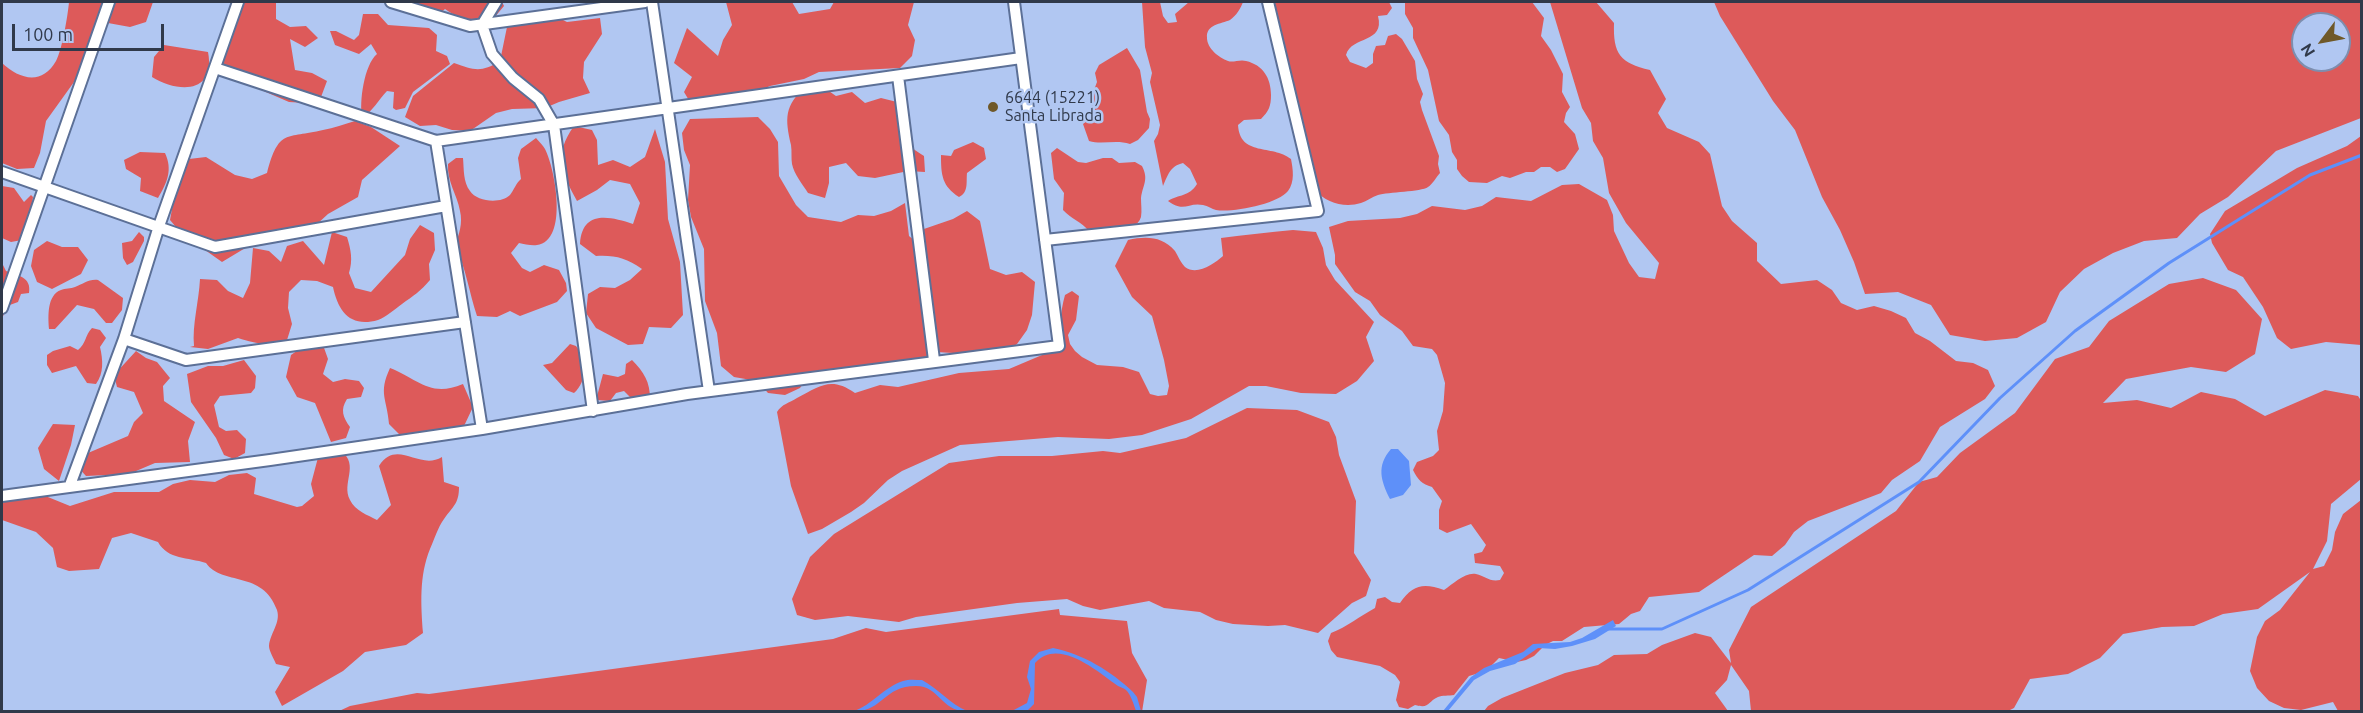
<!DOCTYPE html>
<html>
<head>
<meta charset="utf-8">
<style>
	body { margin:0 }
	#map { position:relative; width:2363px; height:713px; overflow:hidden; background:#b1c7f2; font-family:Ubuntu,sans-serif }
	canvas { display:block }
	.frame { position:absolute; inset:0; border:3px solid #30394a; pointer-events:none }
	.north { position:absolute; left:2291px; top:12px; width:60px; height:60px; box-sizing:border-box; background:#b1c7f2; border:2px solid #7d8eaf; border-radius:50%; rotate:238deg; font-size:16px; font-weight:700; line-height:24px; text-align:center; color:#30394a }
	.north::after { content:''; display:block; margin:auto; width:21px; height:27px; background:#6f5828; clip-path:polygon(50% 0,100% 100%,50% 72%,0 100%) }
	.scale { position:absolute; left:12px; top:24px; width:152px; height:27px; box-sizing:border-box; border:3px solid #30394a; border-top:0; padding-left:8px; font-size:18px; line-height:21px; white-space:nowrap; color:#30394a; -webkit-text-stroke:4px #b1c7f2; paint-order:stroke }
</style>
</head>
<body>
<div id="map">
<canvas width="2363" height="713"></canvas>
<div class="frame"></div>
<div class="north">N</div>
<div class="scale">100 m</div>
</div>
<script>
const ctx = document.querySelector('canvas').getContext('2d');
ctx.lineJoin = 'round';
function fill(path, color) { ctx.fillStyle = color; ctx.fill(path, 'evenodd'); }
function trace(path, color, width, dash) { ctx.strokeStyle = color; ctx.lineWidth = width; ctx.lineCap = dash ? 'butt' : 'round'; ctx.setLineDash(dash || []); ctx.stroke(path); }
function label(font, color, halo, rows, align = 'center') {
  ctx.font = font + ' Ubuntu,sans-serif'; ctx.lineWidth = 5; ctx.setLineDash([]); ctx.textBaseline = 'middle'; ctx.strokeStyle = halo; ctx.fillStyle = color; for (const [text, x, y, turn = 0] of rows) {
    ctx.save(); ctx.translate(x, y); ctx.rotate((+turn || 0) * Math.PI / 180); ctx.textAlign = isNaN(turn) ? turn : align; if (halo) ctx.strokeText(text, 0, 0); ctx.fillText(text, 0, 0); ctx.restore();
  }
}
fill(new Path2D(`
	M69,2H153L146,22L130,27L97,21L94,36L74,82L46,121L40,153L34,168L17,169L2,163V63C19,79 42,86 56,61C62,51 68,14 69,2Z
	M242,2H276V19L290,27L306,26L318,38L305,47L290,39L295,70L312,73L327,81L321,97L306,103L289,102L222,73L216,56Z
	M399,2H502L504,6L494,18C476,21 461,21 445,9L438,15Z
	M726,2H792L799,14L830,9L834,2H914L908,25L915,40L912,56L900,68L819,72L804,79L770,86L740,99L690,102L684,92L692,77L674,63L687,28L718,56L723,40L732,25Z
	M1142,2H1160L1163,16L1168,23L1177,22L1175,14L1189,2H1243C1241,8 1236,16 1230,20C1221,24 1206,24 1207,38C1207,48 1219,58 1228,61C1233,63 1240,59 1246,61C1263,65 1271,78 1271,95C1271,106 1269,111 1261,119L1244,120L1238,125C1240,157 1272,144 1291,159C1293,169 1295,182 1288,191C1278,204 1232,213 1216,210C1212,209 1208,206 1203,205C1188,202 1184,213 1168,201C1179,194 1189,197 1197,184L1190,169L1183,163C1170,166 1168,175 1163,186L1154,141L1158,134L1160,125L1150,82L1152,73L1145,47Z
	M1272,2H1389L1392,8L1387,15L1378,16C1385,44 1352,35 1346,55L1350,62L1366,68L1373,63V54L1376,46L1385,45L1388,36L1396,34L1402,39L1415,61L1417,79L1423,94L1420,102L1422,110L1439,156L1438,164L1440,173C1436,177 1433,184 1428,187C1421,192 1388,192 1378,195C1372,197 1367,201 1361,203C1345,208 1325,203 1316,190L1286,68V53C1267,35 1287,22 1272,2Z
	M1405,2H1532L1544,18L1541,36L1551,50L1563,74L1562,92L1570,107L1566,113L1564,122L1575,134L1579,149L1565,169L1557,172L1550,167H1541L1534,172H1526L1510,178L1502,176L1487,183L1469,182L1462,176L1457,169V160L1452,152L1449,135L1439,121L1428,70L1413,38V28L1405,14Z
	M1550,2H1596L1614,23C1613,54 1620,63 1650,70L1666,99L1658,113L1667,128L1699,142L1710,154L1722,206L1732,221L1757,243V261L1781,284L1817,280L1832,290L1841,303L1857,310L1874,306L1891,311L1906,318L1915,333L1930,341L1956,361L1973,363L1988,370L1995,386L1985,399L1940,427L1920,461L1892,480L1881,493L1808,521L1794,532L1785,545L1772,556L1754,555L1699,592L1649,597L1640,611L1631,614L1619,624L1584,627L1562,641H1553L1545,645L1534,656L1526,660L1517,662L1499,658L1486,671L1469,676L1454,695C1449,696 1442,695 1438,697C1427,702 1430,709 1415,705L1408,709L1399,707L1396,700L1400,682L1395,675L1380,666L1337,657L1331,650L1328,641L1331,633C1347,627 1360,616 1375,608L1377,599L1385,597L1392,602L1400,603C1413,584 1424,583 1444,590C1453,584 1465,572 1476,574C1485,576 1489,582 1500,580L1504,573L1500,566L1475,563L1474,554L1482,552L1486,545L1471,524L1447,533L1439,529V510L1442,501L1432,487C1422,484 1418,480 1413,470L1417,462L1433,456L1439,450L1437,431L1443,411L1445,383L1437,355L1432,349L1413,346L1402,331L1380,315L1370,301L1355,292L1335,264V255L1329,227L1348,221L1400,218L1417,214L1432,206L1465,210L1482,206L1496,197L1531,201L1562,185L1579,184L1607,200L1613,215L1614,231L1629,263L1639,277L1655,279L1659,263L1626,223L1609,193L1603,158L1593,141L1591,123L1582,108Z
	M1714,2H2361V118L2276,151L2228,197L2200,214L2177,238L2144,241L2113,253L2084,269L2060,292L2046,322L2017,338L1985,341L1950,335L1931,305L1898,292L1865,294L1854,262L1840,230L1822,197L1795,130L1773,101L1720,16ZM2303,24H2339V60H2303Z
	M537,10L553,15L567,22L600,18L602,34L584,62L583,78L590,93L559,102L545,108L512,109L496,113L470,131L452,130L436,125L420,126L405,117L413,96L454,63C474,70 481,73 500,61L507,27Z
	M363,14H378L388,25L429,28L437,35L436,51L447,56L450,64L413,92L405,108L396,110L393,108L394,92L387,91C378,100 374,110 362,118C359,102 364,65 377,54L371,44L359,54L335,45L330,31H336L354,40L359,35Z
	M164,45L208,52C216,94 178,93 152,77L154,57Z
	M1127,48L1140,70L1147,112L1150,119L1149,128L1138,140L1130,144C1116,139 1103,145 1089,141L1083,124L1093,116L1091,98L1097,82L1095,73L1099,65Z
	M806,87H823L836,96L852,92L865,103L881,98L897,102C896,131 898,140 924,156L925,172L908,171L875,178L858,176L846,163L829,167V183L825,198L808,193C803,185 794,174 792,164C791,158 792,152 791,145C785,119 784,105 806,87Z
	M758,117L770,129L778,142L779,176L796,205L808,217L841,222L858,215L874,216L891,211L905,203L909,236L921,246V230L953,219L967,211L980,221L990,269L1006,275L1022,272L1035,282L1032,315L1027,330L1017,344L1003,353L969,359L953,353L936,352L906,365L841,375L825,370L810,374L800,388L785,395L768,393L757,381L734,377L721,366L717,333L705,301L704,249L691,217L688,200L690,165L684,150L682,133L690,119Z
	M355,121L371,127L400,146L362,180L358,197L328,214L316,225L300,229H283L267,235L222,262L181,233L170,220L176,187L189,159L206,157L235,175L252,179L267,173C279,128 286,139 323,130C334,128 344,124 355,121Z
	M574,126L592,130L597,140L598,165L613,160L630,167L645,157L655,129L665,162L668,219L680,262L683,315L671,328L649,327L643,344L628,345L596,328L586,313L588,294L600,287L615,288L630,280L642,269C626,258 615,255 596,256L580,244C582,210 609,216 633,224L640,203L630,184L610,180L597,190L577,201C562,173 553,155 574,126Z
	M2361,136V345L2326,342L2291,349L2277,338L2263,307L2243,277L2228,270L2212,243L2210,234L2225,211L2297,168L2347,146Z
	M536,138C539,142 543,145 545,149C555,168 569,241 537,245C532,246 524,244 519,243L511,253L522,268L530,272L544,265L559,270L566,283L567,291L557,302L520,316L510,311L497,317L477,316C469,292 466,268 455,245C459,235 463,223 460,211C457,194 447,182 448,164L456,158H463C464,169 463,182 470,191C477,202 501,204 510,195C514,190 516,183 521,179L518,158L521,149Z
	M973,142L984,148L986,159L967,173C966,182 969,192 959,197C942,186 941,175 941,155L951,156L954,150Z
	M1057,148L1078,162L1086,163L1103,158H1112L1119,163L1135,162L1142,166C1149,180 1143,184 1141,198C1141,204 1142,211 1141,217C1136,234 1104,230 1089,231C1082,222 1071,219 1063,210L1064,193L1054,179L1051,153Z
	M140,152L165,153C173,170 167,183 158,198L140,191L141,178L126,169L124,160Z
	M2,186L14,188L24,202L31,195L33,197L30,219L23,228L22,240L11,242L2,238Z
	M420,225L434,233L435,250L429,264L430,280C421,291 413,296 402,304C395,309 386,317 378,320C350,328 338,311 333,287L317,281L301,280L289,292L288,308L292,324L287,340C268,346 256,344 238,338L208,349L190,347L194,346C192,325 199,301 200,279L217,280L228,291L243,298L250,283L253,248L269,251L281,262L287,246L303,241L324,265L332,232L347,237C351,250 353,260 349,273L355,288L371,292L405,255L410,239Z
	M1293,230L1316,232L1323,248L1326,265L1335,280L1374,322L1366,337L1374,361L1357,381L1336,394L1301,393L1266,386H1249L1191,419L1142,435L1109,439L1058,437L960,445L902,471L888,480L864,503L851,512L822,529L808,534L791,486L777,412C782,404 789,403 797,398C820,386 831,376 855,393L880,385L898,387L959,373L1009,369L1061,347C1060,329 1060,312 1065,295L1072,291L1079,296L1076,320L1068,335L1070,344L1075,351L1082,357L1097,365L1123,367L1139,372L1150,394L1158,396L1167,395L1169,386L1164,360L1152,316L1132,297L1115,266L1128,240C1146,236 1162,236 1175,251C1178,256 1181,263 1185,267C1197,276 1214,264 1223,256L1221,238C1245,235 1269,232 1293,230Z
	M139,232L144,237V241L133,262L127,265L123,258L122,243L132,241Z
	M47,241L62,247H78L88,260L81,274L52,289L37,282L31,266L34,250Z
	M2,263L6,271C17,275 32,277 29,293L21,294L18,302L7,306L2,319Z
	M2203,278L2236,290L2262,319L2255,354L2226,372L2191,367L2126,379L2103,403L2137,400L2171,408L2201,392L2235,399L2265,416L2325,390L2358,396L2362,402L2361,479L2331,504L2327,541L2313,569L2324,566L2332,550L2335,532L2343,514L2361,500V711H2338L2333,702L2301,710L2284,708L2269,701L2257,688L2250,671L2257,637L2265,621L2280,610L2310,572L2258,609L2223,614L2194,626L2162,627L2123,634L2100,658L2068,674L2030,679L2014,708L2008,711H1751L1749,691L1731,665L1727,680L1715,693L1728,711H1484L1488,706L1502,698L1565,673L1598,665L1614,655L1647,654L1662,645L1695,633L1711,637L1731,663L1729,650L1751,607L1896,511L1919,482L1937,477L1960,453L2015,413L2055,359L2089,347L2109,321L2169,284Z
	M98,280L123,298L122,310L112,323H106L94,309L77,305L55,329H49C48,316 47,295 61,290C65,288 71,289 75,287C84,284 88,279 98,280Z
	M92,328L100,330L106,338L100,347C103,360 104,373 96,384L87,383L76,366L52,373L47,365V355L53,351L70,346L78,350C86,344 85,335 92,328Z
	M308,343L323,345L328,359L323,374L333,382L345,379L359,381L364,388L361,397L347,399C340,410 343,417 350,427L346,438L331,442L315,403L297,397L286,377L291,355Z
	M570,344L576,346C586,359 588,381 574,393L566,390L543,365L552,363Z
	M136,351L146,358L157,362L170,378L163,386L164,401L195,422L188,441L190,462L155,463L129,474L86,476L77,466L88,453L128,436L134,422L143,413L134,392L117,387L114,375Z
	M244,360L256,376L255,388L251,393L220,396L214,405L219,427L226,431L237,430L246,439L245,453L234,459L224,455L216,438L191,402L187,374L208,366H223Z
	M632,360C644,372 650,382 650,399L633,400L624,391L616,393L610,401L596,400L603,374L618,377L625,374L626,364Z
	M390,368C418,379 430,398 463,384L473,407L464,426L443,437L401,436L389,424C387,398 378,394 390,368Z
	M1247,408L1297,410L1329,422L1336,437L1339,455L1356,501L1354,553L1371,580L1366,596L1352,603L1318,633L1285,625L1268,626L1233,624L1216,620L1200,612L1164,608L1149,601L1100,610L1083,606L1067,599L1017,603L916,617L899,622L848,616L815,620L797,615L792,599L810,557L834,534L949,463L999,456H1052L1103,451L1120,453L1186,438Z
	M53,424L75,425L71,445L59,481L44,469L38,448Z
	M328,446C334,446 336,447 341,451C360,465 341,483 350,500C355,511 368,515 377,520L391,505L379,466C397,438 419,471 442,457L444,482L459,487C459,504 453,506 444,519C438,527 434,540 430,549C419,576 421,605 423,633L406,645L365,652L343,671L282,706L275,692L290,667L276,664C274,659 269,651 269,646C270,633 281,623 277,610C263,570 222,586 206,563C188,557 168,560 158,542L131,533L112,538L99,569L69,571L57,567L53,548L36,532L2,520V494L38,493L70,506L114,492H159L173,484L190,480L215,482L229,475L247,473L256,478L254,494L297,507L302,506L314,496L311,484L320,450Z
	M1059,609L1060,615L1127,621L1132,653L1147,680L1142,712H337L350,706L417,693L429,694L833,639L866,628L886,632Z`), '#dd5a5a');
fill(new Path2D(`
	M1391,449H1398L1409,461L1411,485L1403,495L1390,499C1381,481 1376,466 1391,449Z
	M1613,620L1616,626L1595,639L1572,646L1555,649L1538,648L1515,664L1490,671L1474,680L1448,711H1443L1471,677L1484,668L1523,652L1533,644L1570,642L1582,638Z
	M1053,648C1083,654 1111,671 1133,692L1137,697L1141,711H1136C1134,705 1131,695 1126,690C1124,688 1120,687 1118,686C1097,671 1058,637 1035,663L1034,704L1027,711H1012L1027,703L1031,689L1027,677L1030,661L1039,652Z
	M922,680C939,689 950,704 967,711C941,712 940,686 916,686C883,686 883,712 854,711C872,705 884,687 903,681C909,679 916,680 922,680Z`), '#5e90f9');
trace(new Path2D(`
	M1609,629H1662L1748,590L1919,482L2000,398L2075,331L2169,263L2310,175L2362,155`), '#5e90f9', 3);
const minor = new Path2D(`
	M391,2L470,26L645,2
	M496,2L482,25L492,54L513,78L539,99L554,125L593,411
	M652,2L709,391
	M215,68L436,141L1021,58
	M898,76L934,360
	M436,141L482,429
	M2,172L215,247L446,206
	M1045,240L1318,211L1268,2
	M2,308L109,2
	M124,339L186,360L465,322
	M70,485L124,339L159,226L238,2
	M2,496L270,460L482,429L687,394L1059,346L1014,2`);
trace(minor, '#5c7097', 14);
trace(minor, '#fff', 10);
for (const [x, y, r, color] of [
	[993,107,6,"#6f5828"]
]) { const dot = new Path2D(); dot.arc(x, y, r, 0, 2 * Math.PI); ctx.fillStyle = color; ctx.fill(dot); trace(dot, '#b1c7f2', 2); }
label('16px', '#30394a', '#b1c7f2', [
	["6644 (15221)",1005,98],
	["Santa Librada",1005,116]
], 'left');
</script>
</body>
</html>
